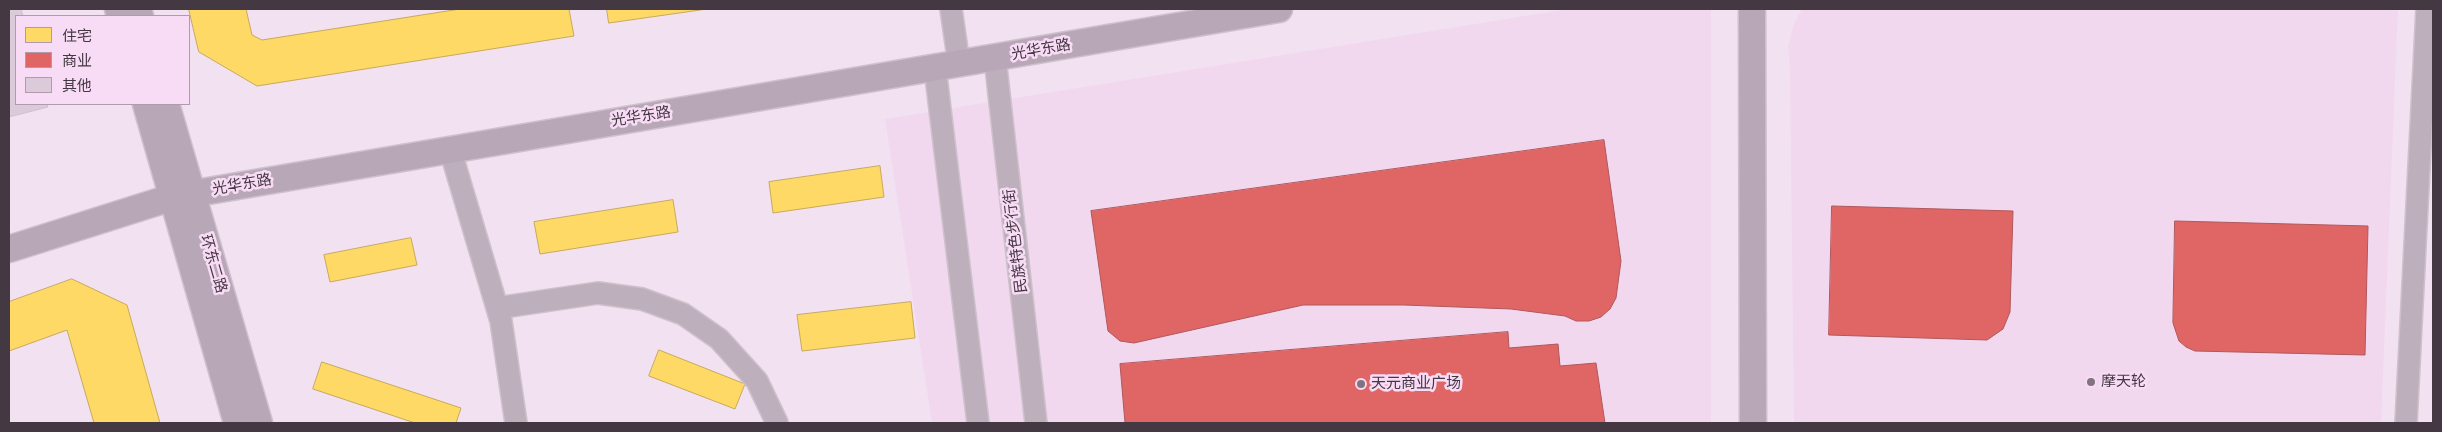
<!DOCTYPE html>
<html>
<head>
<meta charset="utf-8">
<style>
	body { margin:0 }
	#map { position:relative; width:2442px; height:432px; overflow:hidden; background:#f2e1f0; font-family:"Space Grotesk","Noto Sans SC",sans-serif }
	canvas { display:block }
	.frame { position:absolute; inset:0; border:10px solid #443842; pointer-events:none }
	.legend { position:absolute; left:15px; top:15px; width:175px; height:90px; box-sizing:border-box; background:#f8dbf5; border:1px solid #b09aad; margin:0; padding:6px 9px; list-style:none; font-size:15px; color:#443842 }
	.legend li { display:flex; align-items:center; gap:10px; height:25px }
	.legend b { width:25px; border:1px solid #b09aad }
</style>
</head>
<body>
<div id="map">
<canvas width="2442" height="432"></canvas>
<div class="frame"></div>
<ul class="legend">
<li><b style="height:14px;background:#ffd966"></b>住宅</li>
<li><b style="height:14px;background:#e06666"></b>商业</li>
<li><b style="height:14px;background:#dbcad9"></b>其他</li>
</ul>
</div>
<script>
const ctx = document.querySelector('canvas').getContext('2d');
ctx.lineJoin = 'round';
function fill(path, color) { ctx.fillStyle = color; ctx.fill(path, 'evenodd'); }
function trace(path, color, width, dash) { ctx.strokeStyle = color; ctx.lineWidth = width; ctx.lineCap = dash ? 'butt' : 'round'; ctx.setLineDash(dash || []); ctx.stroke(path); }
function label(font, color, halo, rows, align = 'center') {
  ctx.font = font + ' "Space Grotesk","Noto Sans SC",sans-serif'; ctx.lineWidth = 5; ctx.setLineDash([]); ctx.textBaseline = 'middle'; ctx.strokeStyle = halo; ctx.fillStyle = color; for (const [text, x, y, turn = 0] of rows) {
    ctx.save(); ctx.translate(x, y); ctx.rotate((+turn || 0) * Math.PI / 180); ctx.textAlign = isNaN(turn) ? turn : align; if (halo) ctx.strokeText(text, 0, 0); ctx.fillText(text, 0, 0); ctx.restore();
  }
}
fill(new Path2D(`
	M1568,9H1711V423H932L885,119Z
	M1802,9H2398L2381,423H1794L1790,71L1788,48L1793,26Z`), '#f2d8ef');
const homes = new Path2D(`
	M189,9H246L252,35L262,40L460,9H569L574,36L257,86L199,52Z
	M607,9H707L609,23Z
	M880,166L884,197L773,213L769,182Z
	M673,200L678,232L540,254L534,222Z
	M411,238L417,265L330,282L324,255Z
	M72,279L127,305L160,423H94L67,330L9,351V302Z
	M911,302L915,338L802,351L797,315Z
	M659,350L745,384L735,409L649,376Z
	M322,362L461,408L456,423H415L313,389Z`);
fill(homes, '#ffd966');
trace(homes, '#c7a95b', 1);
const shops = new Path2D(`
	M1604,140L1621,261L1616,298L1610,309L1601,317L1589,321H1576L1565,316L1511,309L1404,305H1303L1134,343L1120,341L1108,331L1091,211Z
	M1832,206L2013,211L2010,312L2003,329L1987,340L1829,335Z
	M2175,221L2368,226L2365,355L2195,351L2186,347L2179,341L2173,323Z
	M1508,332L1509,348L1558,344L1560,366L1596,363L1605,423H1125L1120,364Z`);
fill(shops, '#e06666');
trace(shops, '#b1585b', 1);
const building = new Path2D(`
	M9,9H21L23,16H16V104H47L48,107L9,117Z`);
fill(building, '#dbcad9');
trace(building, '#cdc1cc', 1);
const minor = new Path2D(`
	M951,9L959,64
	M995,58L1036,423
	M935,68L978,423
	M450,149L501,321L516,423
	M497,308L598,293L642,299L683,314L719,339L757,381L777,423
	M2406,423L2427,9`);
const major = new Path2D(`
	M118,9L120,16
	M138,9L140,16
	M1752,9L1753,423
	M146,104L237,423
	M166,104L259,423
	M9,249L173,197L1279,9`);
trace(minor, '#cec1cc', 24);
trace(major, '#cec1cc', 29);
trace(minor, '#bdb0bc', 21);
trace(major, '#b8a7b7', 26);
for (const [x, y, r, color] of [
	[2091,382,5,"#81737f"],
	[1361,384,5,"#81737f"]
]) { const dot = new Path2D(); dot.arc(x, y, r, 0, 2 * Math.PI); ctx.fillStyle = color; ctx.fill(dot); trace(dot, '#f8dbf5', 2); }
label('15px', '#443842', '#f8dbf5', [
	["光华东路",1041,50,-10],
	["光华东路",641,117,-9],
	["光华东路",242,185,-10],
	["民族特色步行街",1016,241,-97],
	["环东二路",213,264,74]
]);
label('15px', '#443842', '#f8dbf5', [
	["摩天轮",2101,382],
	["天元商业广场",1371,384]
], 'left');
</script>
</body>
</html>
